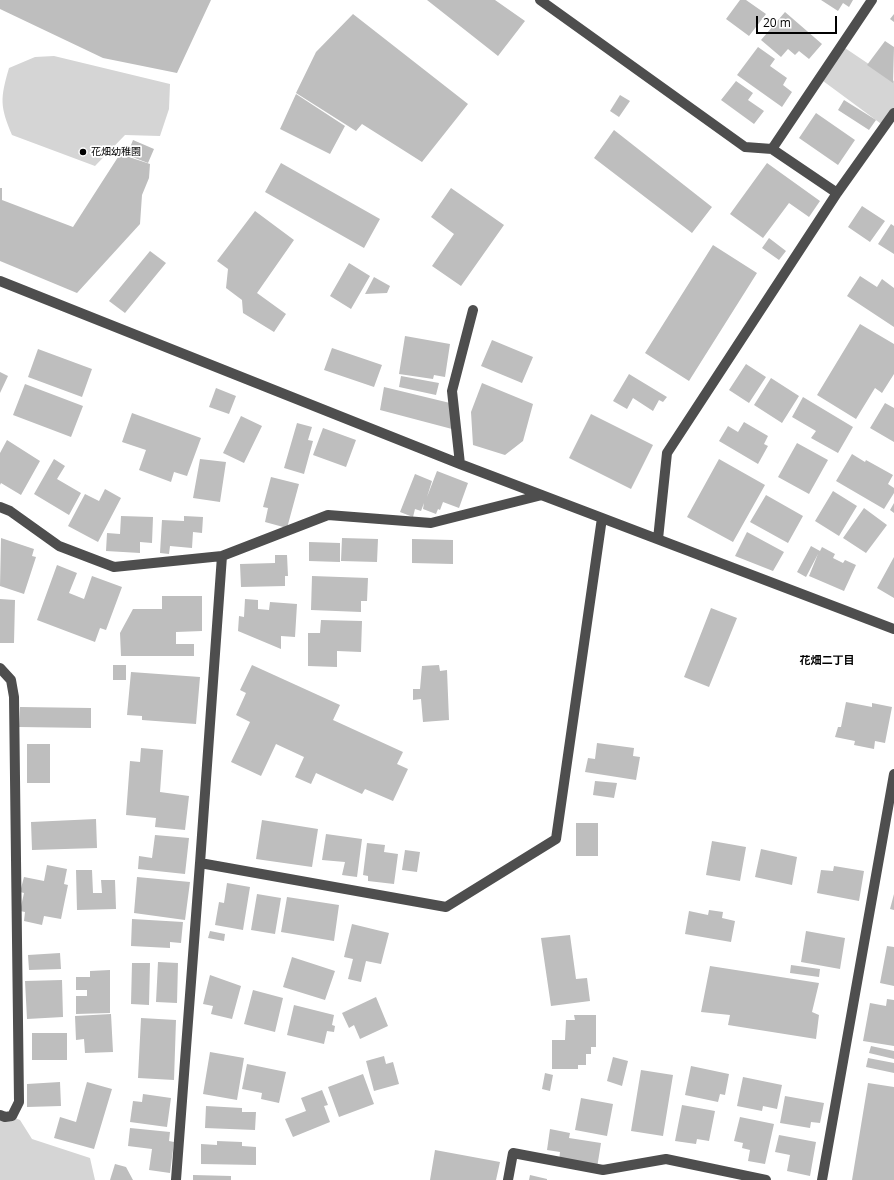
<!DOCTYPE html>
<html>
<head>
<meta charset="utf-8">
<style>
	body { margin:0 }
	#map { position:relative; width:894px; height:1180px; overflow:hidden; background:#fff; font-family:"Open Sans",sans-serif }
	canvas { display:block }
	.scale { position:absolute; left:756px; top:16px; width:81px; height:18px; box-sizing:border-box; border:2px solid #000; border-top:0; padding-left:5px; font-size:12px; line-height:14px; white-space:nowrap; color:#000; -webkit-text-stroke:3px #fff; paint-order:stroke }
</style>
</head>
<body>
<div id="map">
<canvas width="894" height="1180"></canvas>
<div class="scale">20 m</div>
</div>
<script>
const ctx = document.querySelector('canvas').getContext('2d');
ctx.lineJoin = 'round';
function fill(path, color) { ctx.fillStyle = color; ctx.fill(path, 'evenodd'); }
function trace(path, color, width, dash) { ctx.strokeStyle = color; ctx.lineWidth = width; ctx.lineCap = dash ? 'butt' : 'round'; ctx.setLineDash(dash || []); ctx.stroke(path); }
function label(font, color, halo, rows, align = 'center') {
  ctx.font = font + ' "Open Sans","Noto Sans JP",sans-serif'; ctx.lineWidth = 3.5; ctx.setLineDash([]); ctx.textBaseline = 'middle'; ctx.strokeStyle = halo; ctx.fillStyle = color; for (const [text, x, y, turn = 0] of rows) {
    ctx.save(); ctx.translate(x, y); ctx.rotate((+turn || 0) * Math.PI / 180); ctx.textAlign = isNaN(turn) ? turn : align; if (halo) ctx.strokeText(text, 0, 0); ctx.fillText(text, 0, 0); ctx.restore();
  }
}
fill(new Path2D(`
	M842,46L894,81V113L884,126L819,78Z
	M54,56L170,84L169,109L160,136L125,135L95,166L12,135C0,106 0,99 9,68L35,57Z
	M0,1112L20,1120L32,1139L90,1158L95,1180H0Z`), '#d5d5d5');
fill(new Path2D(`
	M0,0H211L177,73L103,58L0,9Z
	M427,0H495L525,21L498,56Z
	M740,0H746L766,14L749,36L726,19Z
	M821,0H853L849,7L843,3L838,11Z
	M785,12L822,44L809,59L799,51L795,55L788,49L781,57L761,40Z
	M353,14L468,104L422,162L362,124L356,131L296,93L316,52Z
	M894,14V22L890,19Z
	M885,41L894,47L893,83L867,65Z
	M758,47L775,59L770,66L787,78L783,85L792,92L782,107L737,75Z
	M736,81L753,93L748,100L764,111L754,124L721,100Z
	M296,94L345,126L330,154L280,129Z
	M620,95L630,101L619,117L610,111Z
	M844,100L876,120L869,130L838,110Z
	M816,113L855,140L838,165L799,138Z
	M614,130L712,207L692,233L594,158Z
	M133,140L154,149L148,163L127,155Z
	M120,154L150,164L149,178L142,195L140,224L77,293L0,261V188H2V200L73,227Z
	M281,163L380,219L364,248L265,192Z
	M767,163L820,201L809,217L789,203L763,238L730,214Z
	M451,188L504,225L461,286L432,266L454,234L431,217Z
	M862,206L885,221L870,242L848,227Z
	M255,211L294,240L257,293L286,314L274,332L243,313L242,300L226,288L228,269L217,261Z
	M891,224L894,226V254L878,244Z
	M769,238L786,251L779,260L762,248Z
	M713,245L757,273L689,381L645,353Z
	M150,251L166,263L125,313L109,301Z
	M349,263L370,276L351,309L330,296Z
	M860,276L877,287L882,279L894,288V327L847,296Z
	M374,277L390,286L387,293L365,294Z
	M860,324L894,344V374L882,393L875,388L856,419L817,395Z
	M405,336L450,344L445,377L434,375L433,379L399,374Z
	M492,340L533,357L522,383L481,366Z
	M332,348L382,365L374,387L324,370Z
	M38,349L92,369L82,397L28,377Z
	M746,364L766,377L749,403L729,390Z
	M0,372L8,376L0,393Z
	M629,374L667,397L663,402L659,400L653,411L633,398L627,409L613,401Z
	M401,376L439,383L436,395L399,387Z
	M771,378L799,396L782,423L754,405Z
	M482,383L533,404L523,441L505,455L473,445L471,412Z
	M25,384L83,406L71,437L13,415Z
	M384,387L450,403L452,429L380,410Z
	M216,388L236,396L229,414L209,407Z
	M803,397L853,427L838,453L811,438L816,431L792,417Z
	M885,403L894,408V442L870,428Z
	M132,413L201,438L187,476L174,472L171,482L139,470L146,450L122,442Z
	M591,414L653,445L631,489L569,458Z
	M241,416L262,426L244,463L223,453Z
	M744,422L768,436L764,444L768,446L758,464L719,441L728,426L738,432Z
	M297,423L312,427L308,440L313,441L304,474L284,468Z
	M323,428L356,440L346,467L313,455Z
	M7,440L40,461L21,495L1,483L0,485V453Z
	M797,443L828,460L809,494L778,477Z
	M852,454L865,462L866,460L893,475L888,484L894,488V493L884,509L836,481Z
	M54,459L65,466L57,479L81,493L69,515L34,494Z
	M200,459L226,462L220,502L193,498Z
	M719,459L765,485L733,542L687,517Z
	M437,471L468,483L459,508L443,502L440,510L438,509L436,514L423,509L424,503L421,511L415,509L413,517L400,512L415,474L432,481L427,497Z
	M271,477L299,484L287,528L265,522L268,508L263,507Z
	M105,489L121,498L98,542L68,526L85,494L99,501Z
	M833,491L857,506L839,536L815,521Z
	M766,495L803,516L788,543L750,522Z
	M894,503V513L890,510Z
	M864,508L887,525L866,553L843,538Z
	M121,516L153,517L152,543L140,542V553L106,551L107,533L120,534Z
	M184,516L203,517L202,533L193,532L192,548L170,546L169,554L160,553L162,520L184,521Z
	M747,532L784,552L773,571L735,556Z
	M1,538L34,549L32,556L36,557L24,594L0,586Z
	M342,538L378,539L377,562L341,561Z
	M412,539L453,540V564L412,563Z
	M309,542L340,543V562L309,561Z
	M811,546L820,551L822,547L835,554L833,558L843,563L845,560L856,565L844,591L809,576L818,554L806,577L797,572Z
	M275,555H287L288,576H285V586L241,587L240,564L275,563Z
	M894,557V598L877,588Z
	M57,565L77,573L69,593L84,599L92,576L122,587L106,630L100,628L95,642L37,620Z
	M312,576L368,578L367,601H361V612L311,610Z
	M162,596H202V631L176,632V644H194V656H121L120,633L133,609H162Z
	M0,599L15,600L14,643H0Z
	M245,599L258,600V609L269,610L270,602L297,604L295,637L281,636V649L238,631L239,616L244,617Z
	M711,608L737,618L709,687L684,677Z
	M321,620L362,621L361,652L337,651V667L308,666V633H320Z
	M113,665H126V680H113Z
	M252,665L340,705L333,720L403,752L397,764L408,769L393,801L365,789L362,794L316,773L311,784L295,777L304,757L276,744L261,776L231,762L250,722L236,715L246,693L240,690Z
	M439,665L440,671L447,670L449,720L423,722L421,699L413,700V689H420L422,666Z
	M131,672L200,677L196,724L142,720V716L127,715Z
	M846,702L872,707V703L892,707L885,743L875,741L874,749L854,745L855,741L835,737L838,727H841Z
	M20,707L91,708V728L19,727Z
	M597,743L634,748L633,756L640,757L636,780L585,772L588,758L595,759Z
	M27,744H50V783H27Z
	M141,748L163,750L160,792L189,796L185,830L155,827L156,818L126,815L130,761L140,762Z
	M595,781L617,783L614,798L593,795Z
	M96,819L97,848L32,850L31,822Z
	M262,820L318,829L312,867L256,859Z
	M576,823H598V856H576Z
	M326,834L362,839L357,877L342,875L345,862L322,860Z
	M155,835L189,838L185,874L138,869L139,856L152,858Z
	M712,841L746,847L740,881L706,875Z
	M367,843L385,845L384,852L398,854L394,884L368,881V876L363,875Z
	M761,849L797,857L792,885L755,877Z
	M405,850L420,852L417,872L402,870Z
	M47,865L67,869L64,884L68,885L61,919L44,916L42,925L24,921L25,912L20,911L24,893L20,892L24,877L44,881Z
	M834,866L864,871L859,901L817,893L821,870L833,871Z
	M76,870H92L93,893H102L101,880H115L116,909L77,910Z
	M137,877L190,882L185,920L134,913Z
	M227,883L250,887L243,930L215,925L219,902L224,903Z
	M257,894L281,898L275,934L251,930Z
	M894,894V910L890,909Z
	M287,897L339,905L334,941L281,932Z
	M709,910L723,912L722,918L735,921L731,942L685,934L689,911L708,915Z
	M132,919L183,922L181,943L170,942V948L131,946Z
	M352,924L389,933L381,964L366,961L361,982L348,979L353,959L344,957Z
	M210,931L225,934L224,941L208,938Z
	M806,931L845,938L840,969L801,962Z
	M570,935L576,979L587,978L590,1001L551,1006L541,938Z
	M887,946L894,947V986L880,983Z
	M60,953L61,969L29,970L28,955Z
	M292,957L335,971L325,1000L283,987Z
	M158,962L178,963L177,1003L156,1002Z
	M132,963H150L149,1005L131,1004Z
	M791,965L820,969L819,977L790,973Z
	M710,966L819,983L812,1012L819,1015L816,1039L728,1025L730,1015L701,1012Z
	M110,970V1013L76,1014V996H87V990H76V977H90V971Z
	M210,975L241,986L232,1019L211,1014L213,1006L203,1004Z
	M62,980L63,1017L27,1019L25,981Z
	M253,990L283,998L275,1032L244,1024Z
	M376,997L388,1026L360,1039L354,1025L349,1028L342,1013Z
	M887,999L894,1000V1046L863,1041L870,1003L886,1006Z
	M294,1005L334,1015L332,1025L335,1026L334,1032L327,1031L324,1044L287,1035Z
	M111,1014L113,1052L85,1053L84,1039L76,1040L75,1016Z
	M574,1015H596V1047H591V1054H586V1065H578V1069H552V1040H565L566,1020H575Z
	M141,1018L176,1020L174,1080L138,1078Z
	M32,1033H67V1060H32Z
	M871,1046L894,1051V1059L869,1053Z
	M210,1052L244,1058L237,1100L203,1094Z
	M384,1056L386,1064L393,1062L399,1084L374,1091L366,1061Z
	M613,1057L628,1061L622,1086L607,1081Z
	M868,1058L894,1063V1073L866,1067Z
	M247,1064L286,1072L279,1103L261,1099L262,1093L242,1089Z
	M691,1066L729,1074L725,1095L720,1094L718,1102L685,1095Z
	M641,1070L673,1075L663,1136L631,1131Z
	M545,1073L553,1075L550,1091L542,1089Z
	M363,1074L374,1104L339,1117L328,1087Z
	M743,1077L782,1085L777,1109L763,1106L762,1111L737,1106Z
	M60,1082L61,1106L27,1107V1084Z
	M87,1082L112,1089L94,1149L54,1138L60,1117L76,1122Z
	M868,1083L894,1087V1180H852Z
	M322,1090L328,1105L324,1106L330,1122L293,1137L285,1119L306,1111L301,1098Z
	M143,1094L171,1098L167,1127L130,1122L133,1101L142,1102Z
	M785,1096L824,1103L820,1123L811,1122L810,1128L780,1123Z
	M581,1098L613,1104L607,1136L575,1130Z
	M682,1105L715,1111L709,1141L697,1139L696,1144L675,1141Z
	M206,1106L242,1108V1112H256L255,1130L205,1128Z
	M740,1117L774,1124L765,1164L748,1161L750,1150L742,1148L743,1143L734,1141Z
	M130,1128L170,1132L169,1141L174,1142L170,1173L149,1170L152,1149L128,1146Z
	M550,1129L570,1133L569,1138L601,1143L597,1168L559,1162L560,1152L547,1150Z
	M779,1135L816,1142L810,1176L787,1171L790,1155L775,1152Z
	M217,1141L242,1142V1146L256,1147V1165L201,1164V1144L217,1145Z
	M435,1150L500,1162L496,1180H430Z
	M115,1164L126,1167L133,1180H110Z
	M193,1175L231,1176V1180H193Z
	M530,1175L547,1179V1180H529Z`), '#bebebe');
trace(new Path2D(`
	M540,0L745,147L772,149L837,193L894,113
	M772,149L872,0
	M0,281L460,464L894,629
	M460,464L452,391L473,310
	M0,507L10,511L59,546L114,567L222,556L328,515L431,523L542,495
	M658,539L667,453L837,193
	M222,556L200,863L446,907L556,839L602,518
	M0,668L11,680L14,697L19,1102L12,1116L5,1117L0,1115
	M176,1180L200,863
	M508,1180L513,1153L603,1170L666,1159L766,1180
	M822,1180L894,774`), '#4e4e4e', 10);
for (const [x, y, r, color] of [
	[83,152,4,"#000"]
]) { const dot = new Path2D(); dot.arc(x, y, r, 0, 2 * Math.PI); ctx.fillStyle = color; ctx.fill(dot); trace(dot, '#fff', 1.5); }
label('10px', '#000', '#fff', [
	["花畑幼稚園",91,152]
], 'left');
label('bold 11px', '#000', '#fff', [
	["花畑二丁目",827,661]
]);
</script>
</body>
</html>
